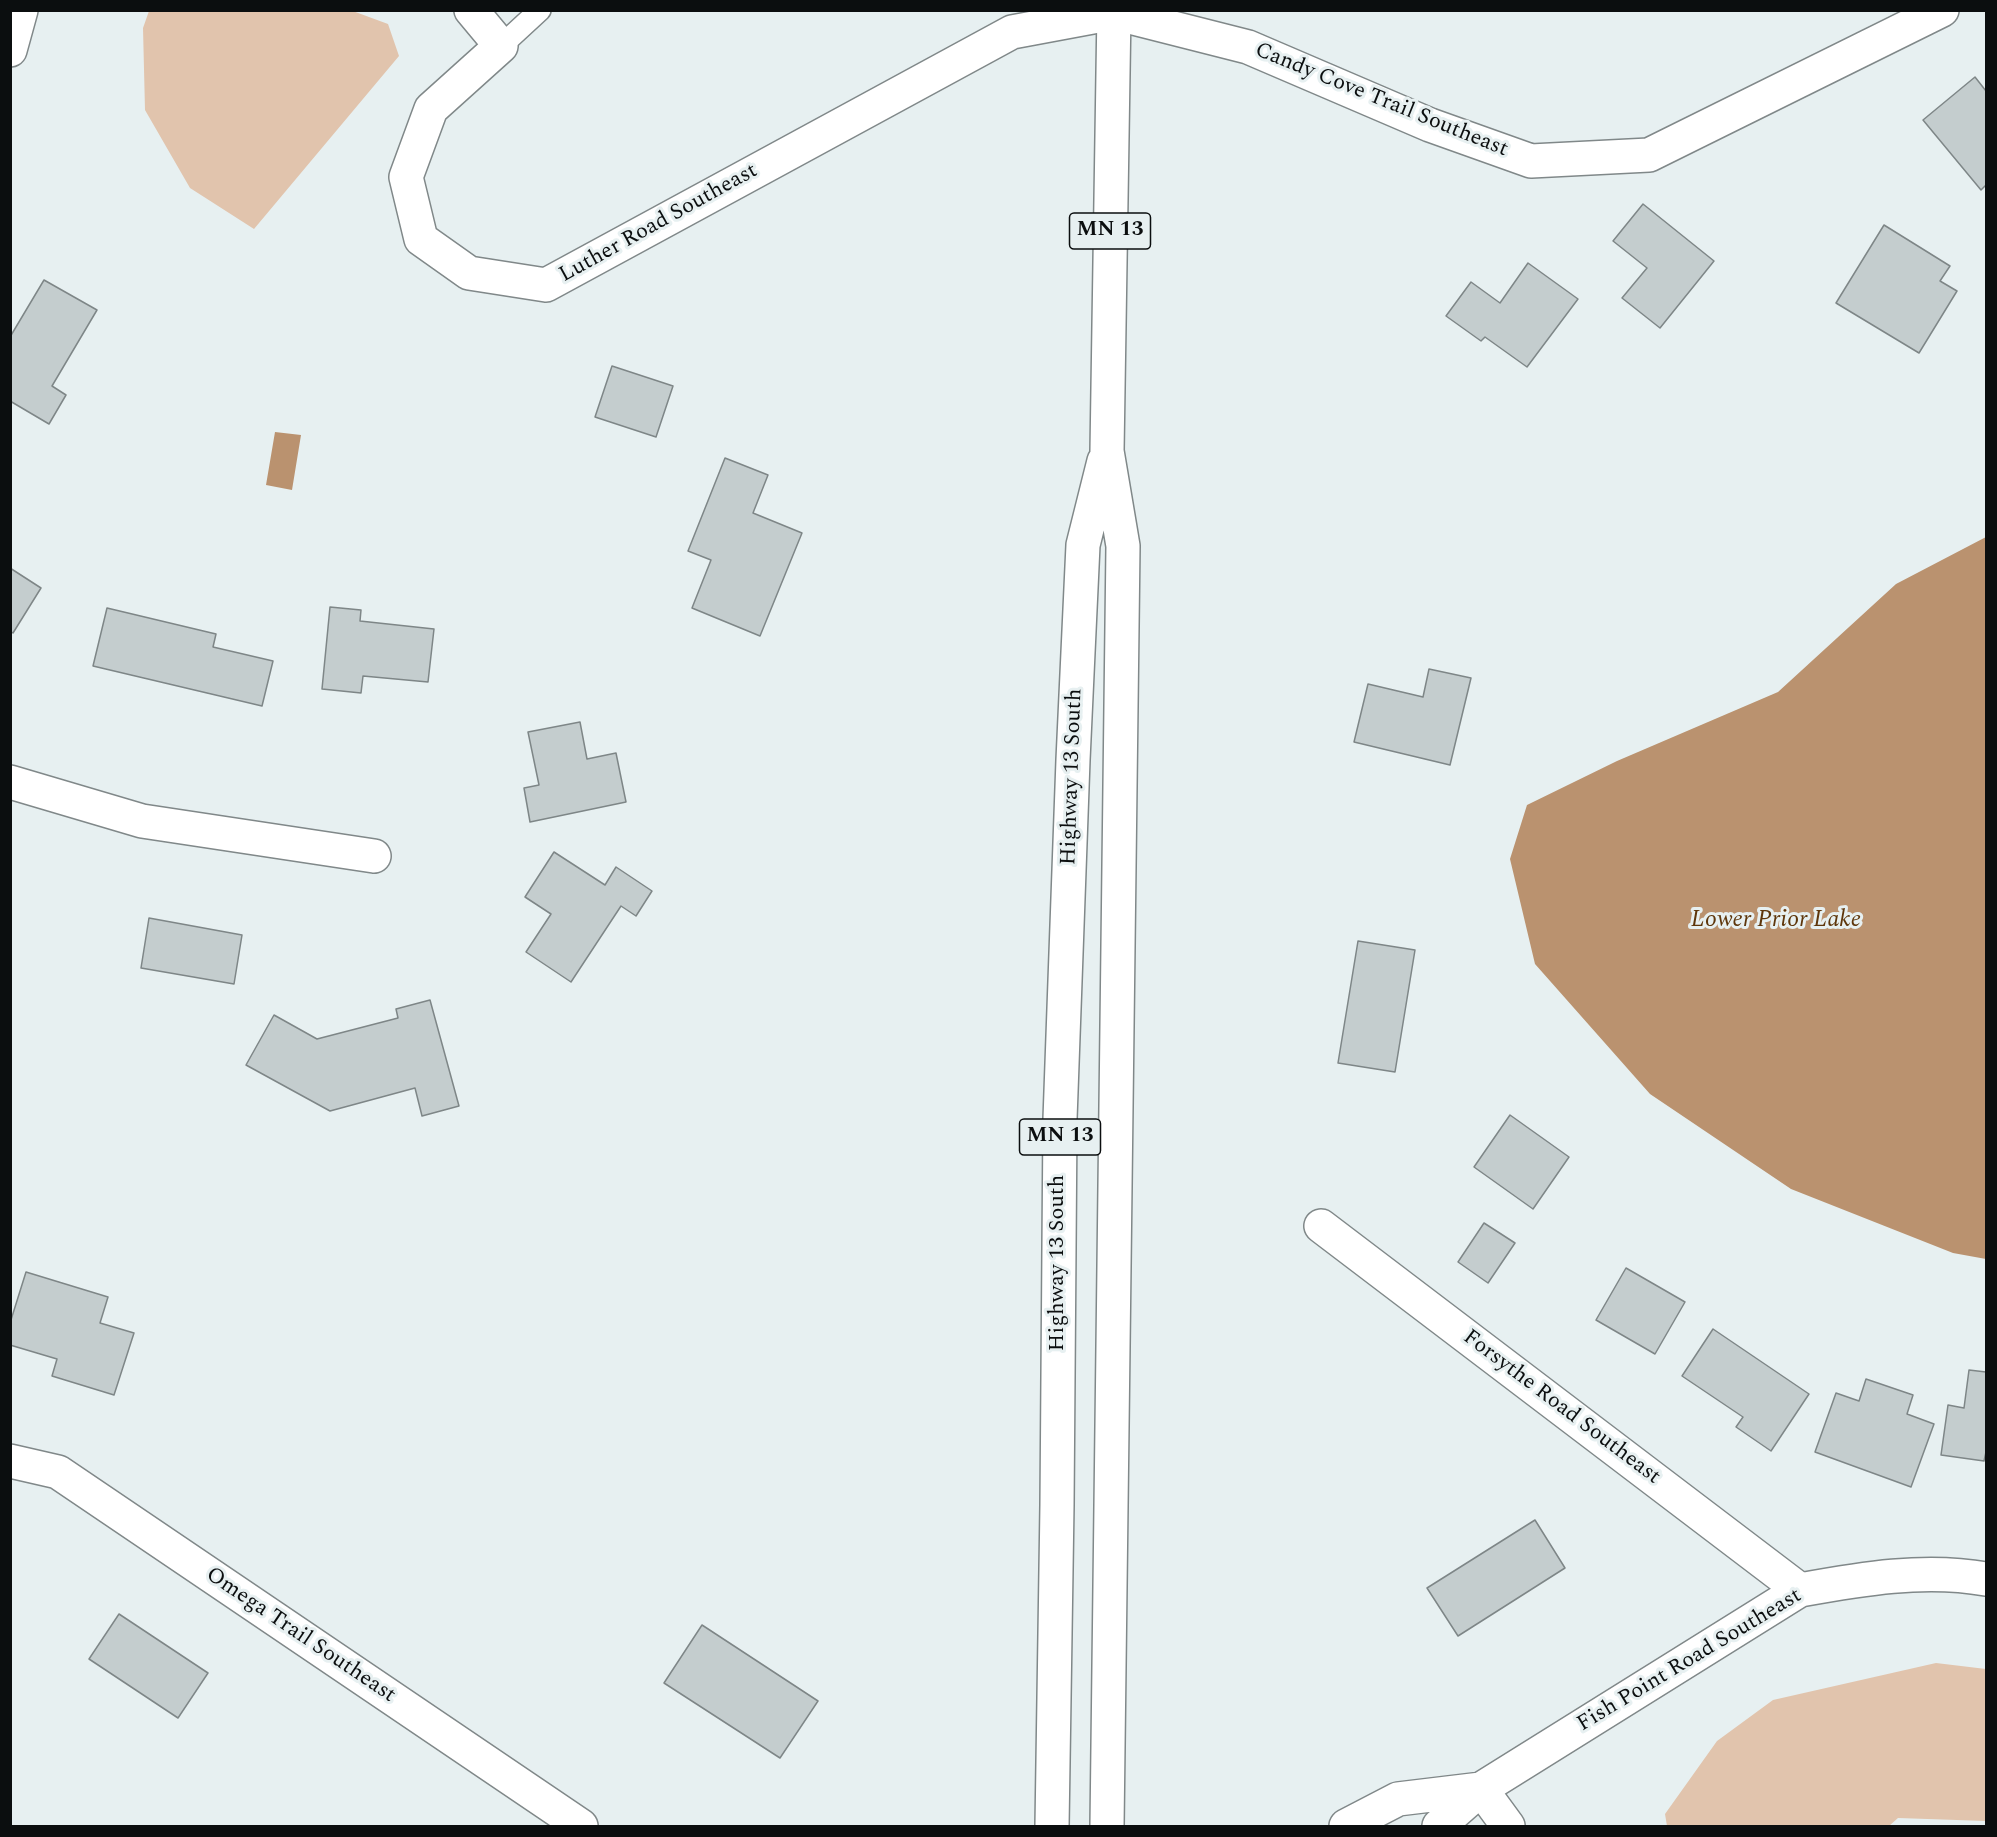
<!DOCTYPE html>
<html>
<head>
<meta charset="utf-8">
<style>
	body { margin:0 }
	#map { position:relative; width:1997px; height:1837px; overflow:hidden; background:#e7f0f1; font-family:Spectral,serif }
	canvas { display:block }
	.frame { position:absolute; inset:0; border:12px solid #0b0e0f; pointer-events:none }
</style>
</head>
<body>
<div id="map">
<canvas width="1997" height="1837"></canvas>
<div class="frame"></div>
</div>
<script>
const ctx = document.querySelector('canvas').getContext('2d');
ctx.lineJoin = 'round';
function fill(path, color) { ctx.fillStyle = color; ctx.fill(path, 'evenodd'); }
function trace(path, color, width, dash) { ctx.strokeStyle = color; ctx.lineWidth = width; ctx.lineCap = dash ? 'butt' : 'round'; ctx.setLineDash(dash || []); ctx.stroke(path); }
function label(font, color, halo, rows, align = 'center') {
  ctx.font = font + ' Spectral,serif'; ctx.lineWidth = 6; ctx.setLineDash([]); ctx.textBaseline = 'middle'; ctx.strokeStyle = halo; ctx.fillStyle = color; for (const [text, x, y, turn = 0] of rows) {
    ctx.save(); ctx.translate(x, y); ctx.rotate((+turn || 0) * Math.PI / 180); ctx.textAlign = isNaN(turn) ? turn : align; if (halo) ctx.strokeText(text, 0, 0); ctx.fillText(text, 0, 0); ctx.restore();
  }
}
fill(new Path2D(`
	M149,11L350,10L388,24L399,56L254,229L190,188L145,110L143,28Z
	M1936,1663L1986,1669V1821L1898,1818L1889,1826H1667L1665,1814L1717,1741L1773,1700Z`), '#e1c4ad');
fill(new Path2D(`
	M275,432L301,435L292,490L266,485Z
	M1986,537V1259L1953,1253L1791,1189L1650,1094L1535,964L1510,859L1527,805L1617,761L1778,692L1896,584Z`), '#ba926f');
const building = new Path2D(`
	M1975,77L1986,91V185L1981,190L1923,120Z
	M1643,204L1714,261L1660,328L1622,298L1647,268L1613,241Z
	M1884,225L1950,266L1940,281L1957,291L1919,353L1836,303Z
	M1528,263L1578,299L1527,367L1485,337L1481,341L1446,316L1471,282L1500,303Z
	M44,280L97,310L52,386L66,395L49,424L10,401V337Z
	M612,366L673,386L656,437L595,417Z
	M725,458L768,475L753,513L802,533L760,636L692,608L711,560L688,551Z
	M10,568L41,588L13,633L10,631Z
	M330,607L361,610L360,621L434,629L428,682L363,676L361,693L322,689Z
	M107,608L216,634L213,647L273,661L262,706L93,666Z
	M1429,669L1471,678L1450,765L1354,742L1368,684L1423,697Z
	M580,722L587,759L616,753L626,802L530,822L524,788L539,785L528,732Z
	M554,852L605,885L616,867L652,891L636,916L621,906L571,982L526,952L551,914L525,897Z
	M149,918L242,935L234,984L141,968Z
	M1358,941L1415,950L1395,1072L1338,1063Z
	M430,1000L459,1106L422,1116L415,1088L330,1111L246,1065L274,1015L317,1039L398,1018L396,1009Z
	M1510,1115L1569,1157L1533,1209L1474,1167Z
	M1484,1223L1515,1243L1488,1283L1458,1262Z
	M1626,1268L1685,1302L1655,1354L1596,1320Z
	M26,1272L108,1297L100,1323L134,1333L114,1395L52,1376L57,1359L10,1345V1323Z
	M1713,1329L1809,1394L1771,1451L1736,1427L1743,1417L1682,1376Z
	M1969,1370L1986,1372V1452L1984,1461L1941,1455L1948,1405L1964,1408Z
	M1866,1379L1913,1395L1907,1414L1934,1424L1911,1487L1815,1452L1836,1393L1859,1401Z
	M1535,1520L1565,1568L1458,1636L1427,1588Z
	M119,1614L208,1673L178,1718L89,1659Z
	M702,1625L818,1701L780,1758L664,1683Z`);
fill(building, '#c4cdce');
trace(building, '#7e8687', 1.5);
const service = new Path2D(`
	M501,46L540,10`);
const minor = new Path2D(`
	M471,10L501,46L431,109L406,177L421,239L469,273L546,285L1012,32L1114,13L1248,47L1430,125L1531,161L1649,155L1942,10
	M10,50L21,10
	M10,782L142,821L374,856
	M1321,1226L1800,1590
	M10,1461L58,1472L581,1826
	M1481,1789L1508,1826`);
const tertiary = new Path2D(`
	M1346,1826L1398,1799L1481,1789
	M1439,1826L1481,1789L1800,1590C1861,1579 1924,1568 1986,1579`);
const primary = new Path2D(`
	M1052,1826L1057,1505L1060,1119L1073,760L1083,545L1104,461
	M1107,1826L1123,546L1107,451L1114,10`);
trace(service, '#808889', 24);
trace(minor, '#808889', 36);
trace(tertiary, '#808889', 36);
trace(primary, '#808889', 36);
trace(service, '#fff', 21);
trace(minor, '#fff', 33);
trace(tertiary, '#fff', 33);
trace(primary, '#fff', 33);
for (const [x, y, w] of [
	[1110,231,81],
	[1060,1137,81]
]) { const box = new Path2D(); box.roundRect(x - w / 2, y - 18, w, 36, 4.5); ctx.fillStyle = '#e7f0f1'; ctx.fill(box); trace(box, '#0b0e0f', 1.5); }
label('bold 21px', '#0b0e0f', null, [
	["MN 13",1110,231],
	["MN 13",1060,1137]
]);
label('22px', '#0b0e0f', '#e7f0f1', [
	["Candy Cove Trail Southeast",1381,101,22],
	["Luther Road Southeast",659,224,-29],
	["Highway 13 South",1073,777,-88],
	["Highway 13 South",1059,1263,-90],
	["Forsythe Road Southeast",1561,1408,37],
	["Omega Trail Southeast",300,1636,34],
	["Fish Point Road Southeast",1690,1661,-31]
]);
label('italic 24px', '#5e360b', '#e7f0f1', [
	["Lower Prior Lake",1776,921]
]);
</script>
</body>
</html>
